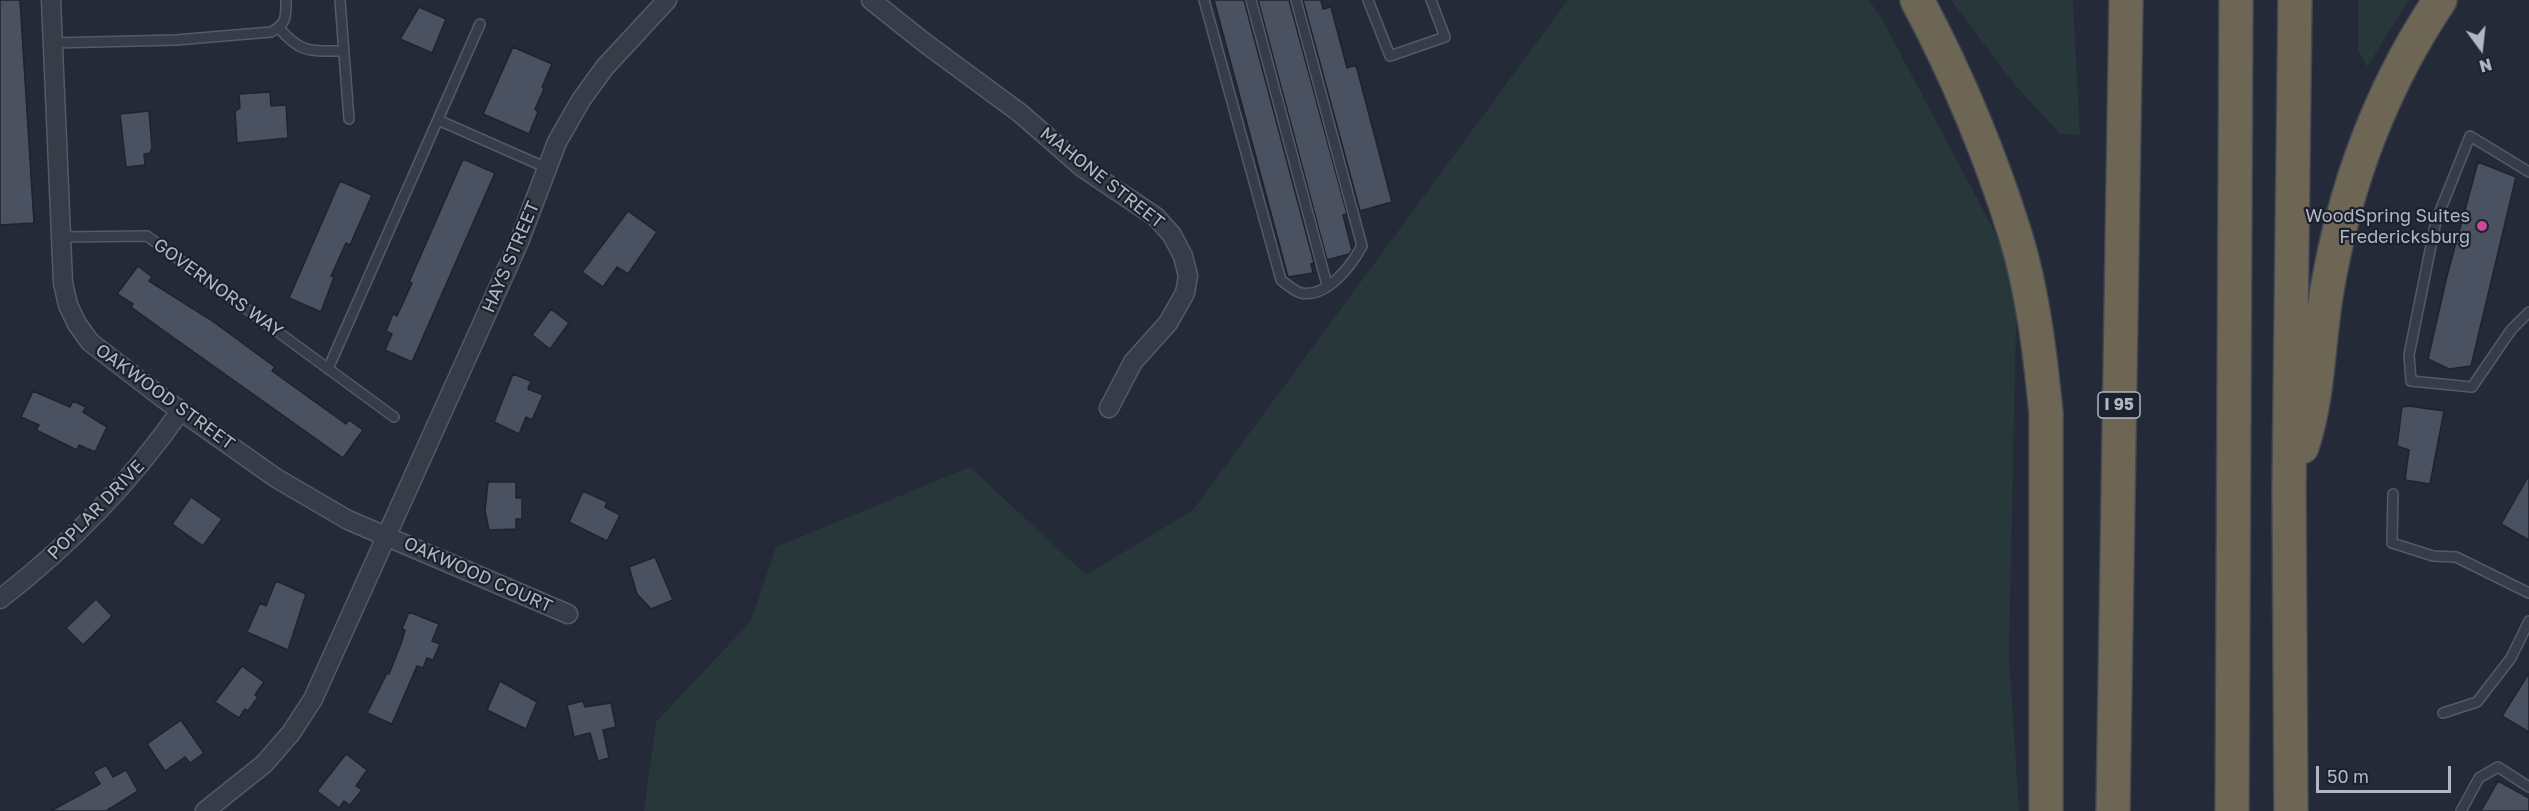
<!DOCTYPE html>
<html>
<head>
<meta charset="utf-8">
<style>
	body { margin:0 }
	#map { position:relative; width:2529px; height:811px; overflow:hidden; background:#242a38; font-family:"Golos Text",sans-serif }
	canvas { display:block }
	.north { position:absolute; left:2451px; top:18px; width:60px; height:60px; -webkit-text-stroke:4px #1c222d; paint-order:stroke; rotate:165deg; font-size:16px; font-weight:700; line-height:24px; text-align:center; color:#b2b7c4 }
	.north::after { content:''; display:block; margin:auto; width:21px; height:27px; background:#b2b7c4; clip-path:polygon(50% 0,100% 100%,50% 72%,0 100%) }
	.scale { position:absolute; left:2316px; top:766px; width:135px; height:27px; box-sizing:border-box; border:3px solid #b2b7c4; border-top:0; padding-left:8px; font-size:18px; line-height:21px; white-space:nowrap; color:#b2b7c4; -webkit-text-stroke:4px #1c222d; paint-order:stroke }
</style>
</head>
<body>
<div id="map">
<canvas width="2529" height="811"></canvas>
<div class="north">N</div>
<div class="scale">50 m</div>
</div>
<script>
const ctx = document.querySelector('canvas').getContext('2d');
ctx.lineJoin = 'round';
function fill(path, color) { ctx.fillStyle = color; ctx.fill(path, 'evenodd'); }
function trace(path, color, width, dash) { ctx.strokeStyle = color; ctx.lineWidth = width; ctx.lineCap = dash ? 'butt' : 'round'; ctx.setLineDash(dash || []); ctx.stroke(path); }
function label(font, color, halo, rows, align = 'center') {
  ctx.font = font + ' "Golos Text",sans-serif'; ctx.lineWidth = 4.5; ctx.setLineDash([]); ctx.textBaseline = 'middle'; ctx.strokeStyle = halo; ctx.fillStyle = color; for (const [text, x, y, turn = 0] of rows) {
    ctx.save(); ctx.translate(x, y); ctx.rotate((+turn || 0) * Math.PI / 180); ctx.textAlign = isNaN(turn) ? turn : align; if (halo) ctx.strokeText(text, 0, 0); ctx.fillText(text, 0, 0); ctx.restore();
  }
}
fill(new Path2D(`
	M1568,0H1869L1882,19L2017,274L2009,656L2019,811H644L656,722L751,621L776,547L970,467L1086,575L1193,510Z
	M1951,0H2073L2080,135L2060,134L2014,84Z
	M2358,0H2409L2367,67L2358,49Z`), '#27373a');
const building = new Path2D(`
	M0,0H20L34,223L0,225Z
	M1214,0H1244L1314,263L1311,264L1313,273L1288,277Z
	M1258,0H1289L1347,214L1343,215L1352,250L1349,254L1327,260Z
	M1303,0H1321L1323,9L1331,7L1347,68L1356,65L1392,202L1360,211Z
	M419,7L446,19L432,53L400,39Z
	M513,47L552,64L542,87L544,89L535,109L538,112L529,134L483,114Z
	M270,92L271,106L286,105L288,138L237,143L235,111L240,108L239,94Z
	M149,111L152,148L150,153L144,154L145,165L126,167L120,114Z
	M463,159L495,173L412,362L385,350L392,334L386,331L393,314L397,316L412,283L409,282Z
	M2478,162L2516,177L2471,366L2449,369L2428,359L2447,276Z
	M340,181L372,195L350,245L346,243L331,276L334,277L321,312L289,298Z
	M628,211L657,232L628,274L617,267L603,287L582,272Z
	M138,266L152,277L149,281L211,320L275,367L272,371L346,424L349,420L363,430L343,458L160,328L131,307L133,304L117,294Z
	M551,309L569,323L550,349L532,335Z
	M513,374L531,381L528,389L543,395L532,420L526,417L519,434L494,422Z
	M33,391L70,407L73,401L86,407L83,412L107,427L95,452L79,445L77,450L36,430L39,425L21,417Z
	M2409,406L2444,411L2430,484L2405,480L2409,450L2397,446L2402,407Z
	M2529,475V540L2501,524Z
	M488,482H516V498H522V519H516V529L489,530L485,511Z
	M583,491L607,502L605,507L620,515L607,541L569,522Z
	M191,497L222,519L203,546L172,524Z
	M655,557L673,600L651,609L637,594L629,567Z
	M276,581L306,594L288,650L247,632L260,603L266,606Z
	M96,599L112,616L83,645L66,628Z
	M409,612L439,624L432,641L440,644L433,660L427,658L423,668L417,666L392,724L367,713L387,673L389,674L402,641L405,630L402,629Z
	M242,666L264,682L255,695L258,697L248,711L245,709L239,718L215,702Z
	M2529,673V732L2502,716Z
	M500,681L537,702L526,729L487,710Z
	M583,701L585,707L611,703L616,727L603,730L609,758L598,761L590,733L574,737L567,705Z
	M181,720L204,753L190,763L185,757L165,771L147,744Z
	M346,754L367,770L356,786L362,790L350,805L344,801L339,808L317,791Z
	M106,765L113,777L126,770L138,791L106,811H51L100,784L93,772Z
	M2498,781L2529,798V811H2481Z`);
fill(building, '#4a5161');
trace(building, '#1e242f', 1.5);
const lane = new Path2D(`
	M340,0L349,119
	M1204,0L1281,280C1286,284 1294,291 1301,293C1327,298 1351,266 1362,246L1296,0
	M1251,0L1327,285
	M1368,0L1390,56L1445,37L1431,0
	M279,28C301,54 311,51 344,51
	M53,43L176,40L271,32C287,24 286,16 286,0
	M438,120L547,168
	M2529,172L2470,136L2436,221L2409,355L2411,381L2472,387L2511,330L2529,312
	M62,237L147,236L394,417
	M328,369L480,24
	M2393,494L2392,543L2433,556L2456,557L2529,593
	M2443,713L2477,702L2511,658L2529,621
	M2461,811L2479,778L2498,767L2529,787`);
const street = new Path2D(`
	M51,0L63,283L68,305L77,324L90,342L164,399L276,478L348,520L568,614
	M871,0L925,43L1020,113L1083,168L1156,217L1172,235L1183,256L1188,276L1185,293L1168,323L1133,362L1109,408
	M0,599C70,545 130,483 181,410
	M205,811L264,764L291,733L313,699L519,242L557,142L581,100L605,67L667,0`);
const highway = new Path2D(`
	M1917,0C1956,73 1991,157 2016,237C2033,293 2040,354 2046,413V811
	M2302,447C2319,396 2318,342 2327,290C2345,185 2381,88 2440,0
	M2113,811L2126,0
	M2232,811L2236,0
	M2291,811L2289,488L2295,0`);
trace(lane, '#555a66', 12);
trace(street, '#555a66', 21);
trace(highway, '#424753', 36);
trace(lane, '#373d48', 9);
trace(street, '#373d48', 18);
trace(highway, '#6e6655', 33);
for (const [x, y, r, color] of [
	[2482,226,6,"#d1479c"]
]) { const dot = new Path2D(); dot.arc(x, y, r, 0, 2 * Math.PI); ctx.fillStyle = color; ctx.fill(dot); trace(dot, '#1c222d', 2); }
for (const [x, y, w] of [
	[2119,405,42]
]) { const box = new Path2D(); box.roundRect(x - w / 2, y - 13, w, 26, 4.5); ctx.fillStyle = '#1c222d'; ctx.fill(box); trace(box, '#b2b7c4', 1.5); }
label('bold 16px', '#b2b7c4', null, [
	["I 95",2119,405]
]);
label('18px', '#b2b7c4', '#1c222d', [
	["MAHONE STREET",1102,178,38],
	["HAYS STREET",511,257,-67],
	["GOVERNORS WAY",218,288,36],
	["OAKWOOD STREET",165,397,36],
	["POPLAR DRIVE",96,510,-46],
	["OAKWOOD COURT",478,575,24]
]);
label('18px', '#b2b7c4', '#1c222d', [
	["WoodSpring Suites",2470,216],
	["Fredericksburg",2470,237]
], 'right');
</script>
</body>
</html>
